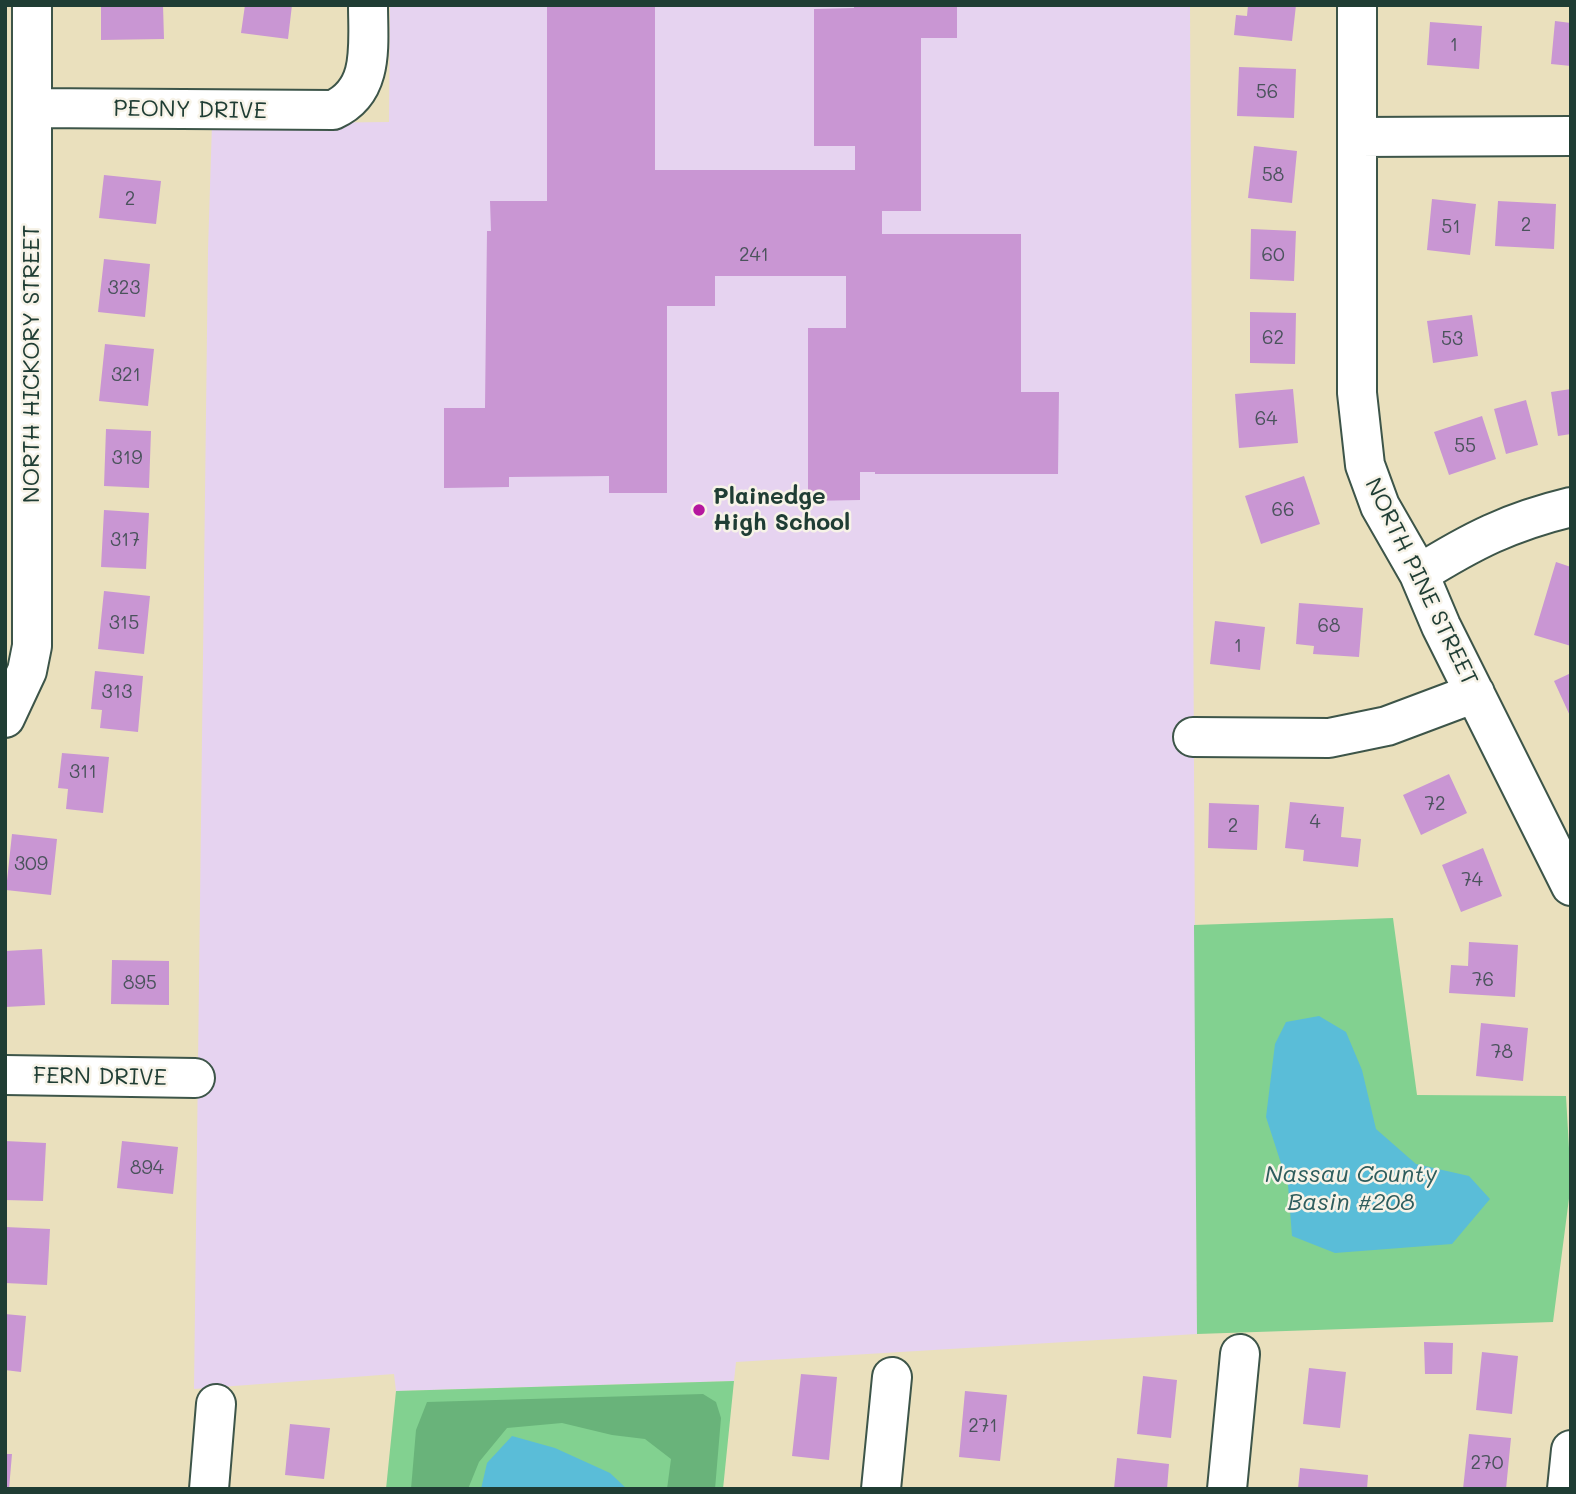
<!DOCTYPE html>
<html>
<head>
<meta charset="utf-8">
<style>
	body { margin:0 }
	#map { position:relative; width:1576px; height:1494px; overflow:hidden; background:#eae0bd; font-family:Mali,sans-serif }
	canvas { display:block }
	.frame { position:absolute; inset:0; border:7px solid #1f3d34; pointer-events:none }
</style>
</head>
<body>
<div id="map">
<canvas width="1576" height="1494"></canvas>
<div class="frame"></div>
</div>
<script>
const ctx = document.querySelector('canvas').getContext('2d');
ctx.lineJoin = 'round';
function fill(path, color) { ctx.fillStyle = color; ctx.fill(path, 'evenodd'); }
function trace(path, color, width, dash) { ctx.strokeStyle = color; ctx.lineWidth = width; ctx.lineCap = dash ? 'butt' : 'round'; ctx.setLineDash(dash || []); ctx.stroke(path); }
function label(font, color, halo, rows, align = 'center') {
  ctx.font = font + ' Mali,sans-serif'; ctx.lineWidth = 5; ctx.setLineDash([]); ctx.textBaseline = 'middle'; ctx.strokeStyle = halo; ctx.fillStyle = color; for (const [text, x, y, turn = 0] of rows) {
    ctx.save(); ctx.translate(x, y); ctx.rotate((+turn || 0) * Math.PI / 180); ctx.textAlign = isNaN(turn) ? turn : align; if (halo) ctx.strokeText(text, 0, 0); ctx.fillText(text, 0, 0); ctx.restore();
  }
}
fill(new Path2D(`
	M390,5H1190L1197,1334L736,1362L734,1381L396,1391L394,1374L194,1389L208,250L212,124L389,122Z`), '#e6d3f0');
fill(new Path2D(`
	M1393,918L1417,1095L1566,1096L1571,1183L1553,1322L1197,1334L1194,925Z
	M734,1381L723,1489H386L396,1391Z`), '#82d190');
fill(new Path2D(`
	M703,1394L716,1402L721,1418L715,1489H667L671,1459L645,1439L612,1435L562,1423L507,1428L479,1462L468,1489H411L416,1430L427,1402Z`), '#69b37a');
fill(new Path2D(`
	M1319,1016L1346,1032L1362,1070L1376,1129L1416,1164L1469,1176L1490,1199L1452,1244L1335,1253L1292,1236L1288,1185L1266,1117L1275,1044L1286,1022Z
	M512,1436L555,1448L610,1473L627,1489H481L487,1463Z`), '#5abdd8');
fill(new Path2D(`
	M101,5H163L164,39L101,40Z
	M245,5H292L288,39L241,33Z
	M547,5H655V170H855V146H814V9L854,8V5H957V38H921V211H882V234H1021V392H1059L1058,474H875V472H860V500L808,501V328H846V276H715V306H667V493H609V476L509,477V487L444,488V408H485L487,231H491L490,201H547Z
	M1248,5H1296L1292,41L1234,35L1236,15L1247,16Z
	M1555,21L1571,23V66L1551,64Z
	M1430,22L1482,26L1479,69L1427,65Z
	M1239,67L1296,69L1294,118L1237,116Z
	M1254,146L1297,151L1292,203L1248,198Z
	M104,175L161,181L156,224L99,218Z
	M1432,199L1476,204L1470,255L1427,250Z
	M1498,201L1556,204L1554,249L1495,246Z
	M1251,229L1296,231L1294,281L1250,279Z
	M104,259L150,264L145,317L98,312Z
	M1250,312L1296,313L1295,364L1250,363Z
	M1472,315L1478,356L1433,363L1427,321Z
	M105,344L154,349L148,406L99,401Z
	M1293,389L1298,443L1239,448L1235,394Z
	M1571,389V434L1558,436L1551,392Z
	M1526,400L1538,445L1506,454L1494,409Z
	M1482,416L1496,459L1449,475L1434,432Z
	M106,429L151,431L149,488L104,486Z
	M1304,476L1320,524L1261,544L1245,496Z
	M104,510L149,513L146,569L101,567Z
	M1556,562L1571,567V646L1534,635Z
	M104,591L150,596L144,654L98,649Z
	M1299,603L1363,608L1359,657L1313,654L1314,646L1296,644Z
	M1215,621L1265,627L1260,670L1210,664Z
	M95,671L143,676L138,732L100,728L102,710L91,709Z
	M1571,673V718L1554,681Z
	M62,753L109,757L103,813L66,809L68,789L58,788Z
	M1449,774L1467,813L1421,835L1403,795Z
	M1290,802L1344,807L1341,837L1361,839L1358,867L1303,861L1304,850L1285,848Z
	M1209,803L1259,805L1257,850L1208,848Z
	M12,834L57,839L51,895L6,890Z
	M1483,848L1502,896L1461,912L1442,865Z
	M1469,942L1518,945L1515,997L1449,993L1451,965L1468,966Z
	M42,949L45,1005L5,1007V951Z
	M112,960L169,961V1005L111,1004Z
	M1481,1023L1528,1028L1523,1081L1476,1076Z
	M5,1141L46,1143L43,1201L5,1200Z
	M122,1141L178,1147L173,1194L117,1188Z
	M5,1227L50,1229L47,1285L5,1283Z
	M5,1314L26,1316L21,1372L5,1370Z
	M1424,1342L1453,1343L1452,1374H1425Z
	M1482,1352L1518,1356L1512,1414L1476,1410Z
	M1309,1368L1346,1372L1340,1428L1303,1424Z
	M801,1374L837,1377L829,1460L792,1456Z
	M1143,1376L1177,1380L1171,1438L1137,1434Z
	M965,1391L1007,1395L1000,1461L959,1457Z
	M290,1424L330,1428L324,1479L285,1475Z
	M1469,1434L1511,1438L1506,1489H1463Z
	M5,1454H12L9,1489H5Z
	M1117,1458L1169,1464L1167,1489H1114Z
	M1300,1468L1368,1475L1367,1489H1298Z`), '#c996d3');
const minor = new Path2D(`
	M1357,5V393L1365,465L1380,506L1419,574L1441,626L1571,886
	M32,108L333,110C375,91 368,45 368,5
	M1358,137L1571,136
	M1419,574C1472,541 1509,522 1571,507
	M5,718L27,671L32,646V5
	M1193,737L1329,738L1387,726L1475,693
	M5,1075L195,1078
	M209,1489L216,1404
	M881,1489L892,1377
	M1227,1489L1240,1354
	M1567,1489L1571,1450`);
trace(minor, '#3d5549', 42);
trace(minor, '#fff', 38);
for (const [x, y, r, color] of [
	[699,510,7,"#b5179e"]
]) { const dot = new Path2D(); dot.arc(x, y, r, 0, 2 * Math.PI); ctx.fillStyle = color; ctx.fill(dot); trace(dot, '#f7f3e8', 2.5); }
label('19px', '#4a535c', null, [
	["1",1454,45],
	["56",1267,92],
	["58",1273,175],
	["2",130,199],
	["2",1526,225],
	["51",1451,227],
	["241",754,255],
	["60",1273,255],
	["323",124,288],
	["62",1273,338],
	["53",1452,339],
	["321",126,375],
	["64",1266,419],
	["55",1465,446],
	["319",127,458],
	["66",1283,510],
	["317",125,540],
	["315",124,623],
	["68",1329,626],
	["1",1238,646],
	["313",117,692],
	["311",83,772],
	["72",1435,804],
	["4",1315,822],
	["2",1233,826],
	["309",31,864],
	["74",1472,880],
	["76",1483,980],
	["895",140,983],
	["78",1502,1052],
	["894",147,1168],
	["271",983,1426],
	["270",1487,1463]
]);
label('23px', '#1f3d34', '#f7f3e8', [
	["PEONY DRIVE",190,110,1],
	["NORTH HICKORY STREET",32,364,-90],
	["NORTH PINE STREET",1421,582,64],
	["FERN DRIVE",100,1077,1]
]);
label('bold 23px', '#1f3d34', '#f7f3e8', [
	["Plainedge",713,497],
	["High School",713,523]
], 'left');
label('italic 24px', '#2e5d5d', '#f7f3e8', [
	["Nassau County",1351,1175],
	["Basin #208",1351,1203]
]);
</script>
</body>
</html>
